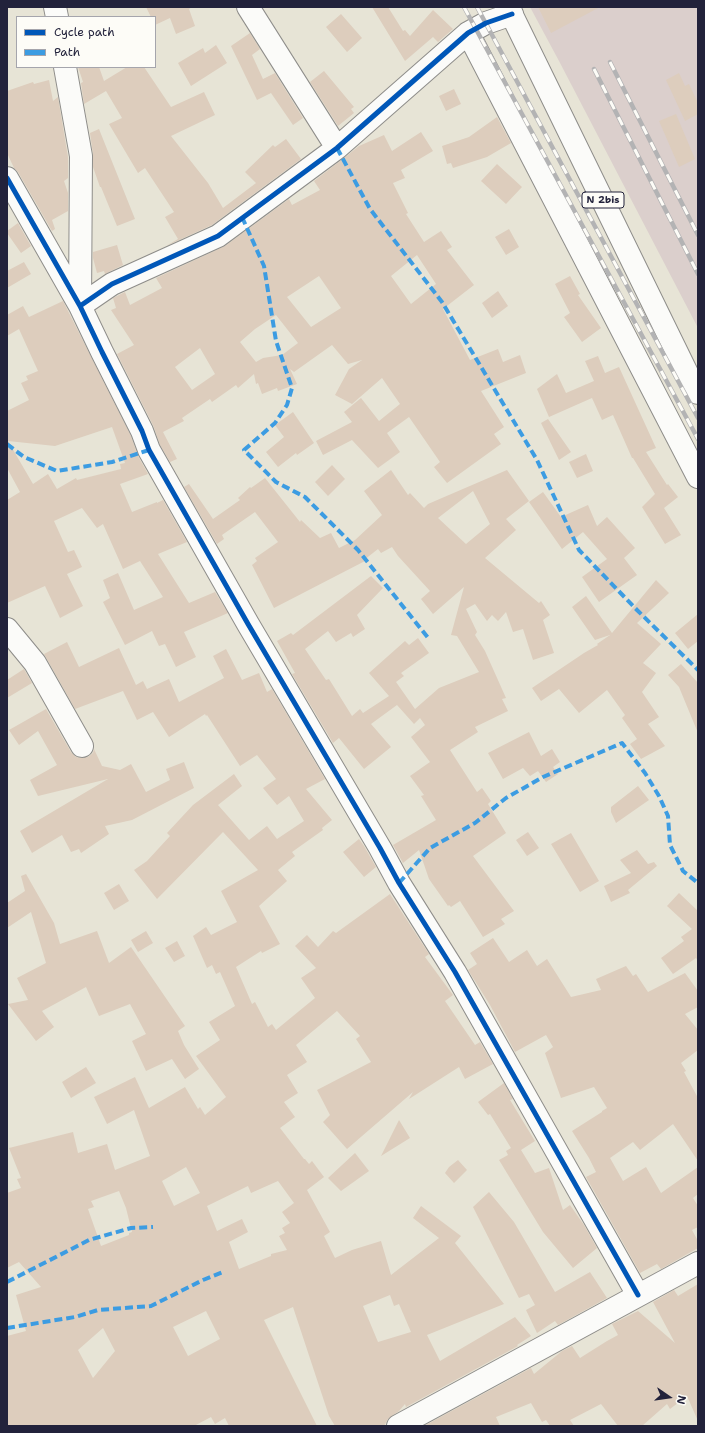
<!DOCTYPE html>
<html>
<head>
<meta charset="utf-8">
<style>
	body { margin:0 }
	#map { position:relative; width:705px; height:1433px; overflow:hidden; background:#e7e4d6; font-family:"Shantell Sans",sans-serif }
	canvas { display:block }
	.frame { position:absolute; inset:0; border:8px solid #22223b; pointer-events:none }
	.legend { position:absolute; left:16px; top:16px; width:140px; height:52px; box-sizing:border-box; background:#fdfcf7; border:1px solid #a5a5ac; margin:0; padding:5px 7px; list-style:none; font-size:12px; color:#22223b }
	.legend li { display:flex; align-items:center; gap:8px; height:20px }
	.legend b { width:20px; border:1px solid #a5a5ac }
	.north { position:absolute; left:649px; top:1377px; width:40px; height:40px; -webkit-text-stroke:3px #fdfcf7; paint-order:stroke; rotate:103deg; font-size:11px; font-weight:700; line-height:16px; text-align:center; color:#22223b }
	.north::after { content:''; display:block; margin:auto; width:14px; height:18px; background:#22223b; clip-path:polygon(50% 0,100% 100%,50% 72%,0 100%) }
</style>
</head>
<body>
<div id="map">
<canvas width="705" height="1433"></canvas>
<div class="frame"></div>
<ul class="legend">
<li><b style="height:5px;background:#0057b8"></b>Cycle path</li>
<li><b style="height:5px;background:#3c9ce2"></b>Path</li>
</ul>
<div class="north">N</div>
</div>
<script>
const ctx = document.querySelector('canvas').getContext('2d');
ctx.lineJoin = 'round';
function fill(path, color) { ctx.fillStyle = color; ctx.fill(path, 'evenodd'); }
function trace(path, color, width, dash) { ctx.strokeStyle = color; ctx.lineWidth = width; ctx.lineCap = dash ? 'butt' : 'round'; ctx.setLineDash(dash || []); ctx.stroke(path); }
function label(font, color, halo, rows, align = 'center') {
  ctx.font = font + ' "Shantell Sans",sans-serif'; ctx.lineWidth = 3.5; ctx.setLineDash([]); ctx.textBaseline = 'middle'; ctx.strokeStyle = halo; ctx.fillStyle = color; for (const [text, x, y, turn = 0] of rows) {
    ctx.save(); ctx.translate(x, y); ctx.rotate((+turn || 0) * Math.PI / 180); ctx.textAlign = isNaN(turn) ? turn : align; if (halo) ctx.strokeText(text, 0, 0); ctx.fillText(text, 0, 0); ctx.restore();
  }
}
fill(new Path2D(`
	M530,7H698V328L559,61Z`), '#dbcfcc');
fill(new Path2D(`
	M146,7H192L189,9L195,26L176,34L170,18L155,25V17H151Z
	M372,7H388L403,31L405,30L410,36L433,10L453,29L438,42L433,37L405,61Z
	M538,7H600L551,33Z
	M341,14L362,38L347,52L326,27Z
	M250,33L260,49L252,55L263,79L275,73L303,118L293,125L271,93L257,100L231,46Z
	M216,45L227,63L191,86L178,63L203,48L205,53Z
	M78,67H99L104,81L127,67H144L171,107L204,92L215,115L171,136L208,183L223,208L256,183L245,172L273,145L275,147L286,139L301,159L212,225L166,246L178,239L165,217L174,212L145,168L138,173L109,124L122,118L106,91L84,104L81,83L83,82Z
	M324,71L354,107L351,109L354,113L338,126L310,82Z
	M679,73L685,86L689,84L698,103V114L685,121L666,80Z
	M49,80L53,101L58,97L68,157V178L64,181L68,193V211L52,220L55,229L52,231L18,172L14,168L7,153V91L33,82L34,84Z
	M454,89L461,104L446,111L439,96Z
	M676,114L695,159L679,167L659,121Z
	M497,117L511,143L487,157L453,168L451,163L447,164L442,146L469,137Z
	M99,129L135,219L117,226L101,187H100L93,167V154L90,133Z
	M421,132L433,151L401,170L405,178L393,183L408,213L406,214L424,242L441,231L452,247L447,250L474,285L443,309L470,360L498,349L503,362L520,355L526,373L481,391L504,427L494,434L501,444L447,483L434,467L440,462L409,417L387,433L400,452L378,468L352,440L323,455L316,441L352,422L344,412L361,398L379,421L400,404L382,378L352,404L335,395L349,369L362,360L348,364L332,345L294,372L290,369L297,384L278,391L277,388L262,394L258,383L256,384L254,374L238,388L236,385L212,402L210,399L182,418L184,421L163,432L177,459L170,462L160,445L153,425L117,354L134,345L111,310L116,308L113,298L125,292L130,305L162,288L156,278L225,246L289,199L292,205L320,190L314,181L344,158L359,146L384,135L392,151ZM417,255L436,284L411,304L391,276ZM319,276L341,308L311,327L287,297ZM276,315L298,343L282,355L263,358L256,362L240,342L255,329ZM200,348L215,374L192,390L175,367Z
	M497,164L522,187L506,204L481,181Z
	M18,223L31,246L21,253L7,233V231Z
	M509,229L519,247L506,255L495,237Z
	M117,245L123,265L105,274L104,271L97,273L93,258V252Z
	M24,262L31,274L7,288V271Z
	M570,276L580,294L578,295L601,328L582,342L564,317L570,313L555,284Z
	M498,291L508,306L492,318L482,303Z
	M63,301L131,436L138,456L148,474L120,484L132,512L157,502V503L163,500L187,542L158,554L189,603L215,592L228,613L184,632L196,657L176,667L165,644L159,646L152,631L125,645L103,602L110,598L103,580L118,573L134,610L163,597L140,561L123,569L103,524L97,528L82,508L54,521L68,552L74,550L82,567L67,574L83,606L60,618L45,586L7,603V500L20,492L7,468V411L29,400L21,383L28,380L26,376L38,371L19,329L7,336V315L23,306L29,317ZM112,427L125,463L120,464L121,469L77,480L76,478L57,489L48,474L33,484L8,441L55,446Z
	M598,356L605,373L619,367L656,448L646,452L667,485L668,484L678,497L664,508L681,535L665,544L642,507L655,494L633,458H632L613,415L602,420L592,398L549,417L537,389L557,374L566,393L594,381L585,361Z
	M293,412L314,443L297,455L296,453L278,467L266,452L284,437L275,425Z
	M548,419L571,452L559,460L541,423Z
	M586,454L593,471L577,478L569,462Z
	M332,465L345,479L328,496L315,482Z
	M391,470L408,495L410,493L424,508L428,504L507,470L529,501L506,519L516,530L485,558L539,603L541,601L550,615L543,620L554,653L533,660L523,629L513,632L506,612L498,621L492,615L487,621L475,604L466,609L477,632L475,635L485,651L506,698L502,699L508,711L475,727L478,732L450,750L477,792L482,788L491,801L488,804L506,833L473,856L514,911L501,919L505,924L483,937L460,901L451,907L449,905L448,906L429,879L419,850L403,863L393,845L436,820L421,796L424,795L410,776L430,762L411,737L425,725L420,718L414,724L397,705L371,724L391,747L364,769L339,738L333,743L292,674L295,673L277,641L291,633L293,635L371,576L383,588L357,615L365,629L353,637L351,633L336,642L328,631L305,649L326,680L329,679L352,716L360,709L363,713L389,696L369,673L405,641L409,645L418,638L429,653L401,673L404,676L396,682L415,709L439,688L479,672L457,636L451,635L464,587L433,614L421,599L430,591L398,556L392,547L381,553L378,549L364,560L365,561L274,608L252,565L257,561L255,558L278,542L255,512L222,535L224,539L217,544L184,487L189,484L213,519L240,500L238,498L250,487L251,488L265,478L300,522L301,520L320,538L331,533L339,548L355,540L382,515L364,491ZM473,491L490,524L466,544L438,518Z
	M543,492L561,517L588,505L597,526L607,517L635,548L624,558L637,575L599,602L582,577L607,559L583,532L562,549L529,502Z
	M656,580L669,593L637,623L661,644L643,663L656,673L642,692L659,717L648,724L665,746L641,759L630,744L637,739L622,718L625,715L607,690L579,713L559,689L541,701L532,688L584,653L598,645L597,644L610,635L595,640L572,607L586,596L612,633Z
	M698,614V641L688,649L675,633Z
	M67,642L79,667L119,648L136,685L143,681L147,689L169,679L179,702L224,678L213,656L226,649L242,680L259,673L267,692L272,689L325,779L306,789L332,820L322,828L323,830L292,852L295,856L278,870L287,881L259,906L280,944L262,953L261,951L236,967L252,1004L255,1002L268,1027L272,1024L276,1030L315,998L301,978L316,968L295,946L307,935L318,947L333,931L336,933L390,894L429,954L425,957L453,995L445,1001L475,1045L480,1042L493,1064L465,1079L459,1067L409,1099L413,1092L347,1149L323,1122L330,1115L317,1090L371,1062L356,1039L360,1036L337,1011L296,1045L307,1062L287,1075L298,1093L284,1102L295,1117L280,1128L304,1159H305L309,1164L312,1161L324,1177L307,1190L330,1232L324,1236L335,1258L352,1250L381,1241L391,1275L439,1238L413,1218L421,1206L461,1236L455,1243L504,1304L427,1335L440,1361L515,1317L531,1336L517,1345L518,1346L406,1407L405,1404L399,1411L388,1419L384,1426H335L329,1416L293,1307L264,1320L317,1426H229L225,1418L215,1424L211,1417L194,1426H7V1336L26,1331L16,1295L41,1287L19,1262L7,1268V1193L21,1188L17,1179L21,1178L9,1148L73,1132L78,1153L107,1144L115,1170L150,1156L134,1110L107,1124L94,1097L135,1077L149,1108L185,1087L198,1109L200,1107L205,1115L226,1097L196,1056L220,1040L209,1022L235,1006L220,972L216,974L212,965L207,968L193,936L206,927L211,935L237,922L221,891L258,870L223,832L157,899L134,870L147,861L170,836L167,833L193,805L234,774L242,786L218,805L249,840L267,826L277,839L304,821L289,796L277,805L263,788L276,779L257,755L240,766L207,715L206,716L205,714L169,737L153,712L137,720L123,691L75,709L44,654ZM186,1167L200,1193L174,1206L162,1181ZM278,1181L294,1203L282,1212L290,1223L282,1228L285,1233L279,1236L287,1250L271,1254V1256L239,1269L229,1242L248,1232L242,1219L217,1231L207,1206L248,1186L251,1193ZM119,1191L126,1208L132,1232L129,1233V1235L101,1246L88,1209L94,1207L91,1201ZM390,1295L394,1306L399,1304L411,1332L378,1342L363,1306ZM206,1311L220,1339L188,1356L173,1327ZM103,1328L115,1351L93,1378L78,1350Z
	M681,664L698,683V733L679,687L668,675Z
	M24,669L32,683L7,698V680Z
	M46,709L71,752L76,757L82,758L88,757L93,753L94,749L102,766L120,770L131,764L146,792L170,780L166,769L184,762L194,788L132,820L105,826L109,834L81,853L79,849L71,852L62,835L32,853L20,831L108,779L38,796L30,780L57,765L38,731L19,745L9,730Z
	M529,732L541,756L552,749L560,762L553,767L558,774L546,782L538,771L530,776L523,768L503,779L488,753Z
	M638,786L649,800L616,823L611,812V807Z
	M528,832L539,848L527,856L516,840Z
	M571,833L599,881L580,892L551,844Z
	M359,839L364,846L376,867L364,877L343,852Z
	M637,850L648,864L654,862L657,866L628,890L630,893L611,902L604,886L631,873L620,860Z
	M26,874L54,923L60,944L97,931L109,963L131,947L185,1026L178,1031L184,1045L199,1069L185,1079L172,1059L146,1071L132,1041L146,1034L130,1004L99,1016L86,987L42,1011L54,1027L36,1041L8,1004L28,1000L17,978L46,963L31,912L7,928V903L25,891L21,876Z
	M119,884L129,901L114,910L104,893Z
	M679,893L698,911V961L696,958L673,974L661,958L684,941L681,937L692,929L667,906Z
	M146,931L153,943L138,952L131,940Z
	M493,938L509,962L527,950L537,966L547,959L571,997L601,990L596,979L626,966L633,976L636,974L648,992L685,973L698,991V1007L685,1014L698,1030V1050L681,1063L686,1071L684,1072L698,1098V1161L673,1124L640,1150L633,1142L610,1158L623,1181L646,1167L661,1193L698,1167V1194L693,1198L698,1206V1227L692,1230L698,1241V1248L661,1269L657,1264L640,1273L586,1177L596,1172L589,1158L572,1131L602,1112V1111L607,1108L594,1087L561,1098L545,1053L553,1047L546,1035L515,1052L490,1005L468,970L477,964L470,953Z
	M177,941L185,956L174,962L165,948Z
	M86,1067L96,1083L71,1098L62,1082Z
	M504,1083L513,1099L510,1100L535,1141L521,1150L535,1173L549,1168L563,1210L570,1205L584,1225L597,1248L573,1268L543,1232L499,1160L508,1155L506,1151L511,1148L490,1114L488,1115L478,1102Z
	M399,1120L410,1138L381,1156Z
	M355,1153L369,1171L341,1191L328,1178Z
	M458,1160L467,1170L454,1183L445,1173L449,1167Z
	M489,1192L514,1222L555,1292L590,1272L607,1298L558,1325L555,1321L537,1333L526,1310L535,1305L529,1294L519,1298L473,1207Z
	M698,1284V1421L687,1396L670,1409L667,1404L642,1426H618L601,1404L570,1420L574,1426H550L546,1420L542,1422L531,1403L496,1417L500,1426H424L531,1368L534,1374L562,1351L572,1346L580,1358L607,1341L618,1335L612,1324L638,1311L675,1343L653,1302L674,1290L678,1296Z`), '#ddcdbd');
const minor = new Path2D(`
	M55,7L57,17
	M248,7L337,148
	M468,33L698,477
	M65,67L81,156L80,305
	M7,178L80,306L102,352L142,431L149,450L248,624L380,848L399,883L455,972L638,1295
	M80,306L112,284L218,236L337,148L468,33L486,23L512,14
	M7,629L35,663L82,746
	M398,1426L698,1263`);
const major = new Path2D(`
	M508,7L689,377L698,393`);
trace(minor, '#8e8d8a', 24);
trace(major, '#8e8d8a', 24);
trace(minor, '#fbfbf9', 22);
trace(major, '#fbfbf9', 22);
const rail = new Path2D(`
	M464,7L698,439
	M477,7L698,418
	M610,62L698,235
	M594,69L698,274`);
trace(rail, '#b3b3b4', 4.5);
trace(rail, '#fdfcf7', 3, [9]);
trace(new Path2D(`
	M337,148L370,209L442,302L537,460L579,550L637,610L698,670
	M242,217L264,266L276,341L292,388L287,405L275,423L244,450L276,482L305,497L358,550L429,639
	M7,444L24,457L57,471L112,462L149,450
	M399,883L430,848L475,823L506,798L543,777L622,743L645,773L659,796L668,816L670,845L683,871L698,883
	M7,1282L89,1240L131,1228L153,1227
	M7,1328L75,1317L98,1310L151,1306L203,1280L223,1272`), '#3c9ce2', 4, [8, 4]);
trace(new Path2D(`
	M7,178L80,306L102,352L142,431L149,450L248,624L380,848L399,883L455,972L638,1295
	M80,306L112,284L218,236L337,148L468,33L486,23L512,14`), '#0057b8', 5);
for (const [x, y, w] of [
	[603,200,42]
]) { const box = new Path2D(); box.roundRect(x - w / 2, y - 8, w, 16, 3); ctx.fillStyle = '#fdfcf7'; ctx.fill(box); trace(box, '#22223b', 1); }
label('bold 10px', '#22223b', null, [
	["N 2bis",603,200]
]);
</script>
</body>
</html>
